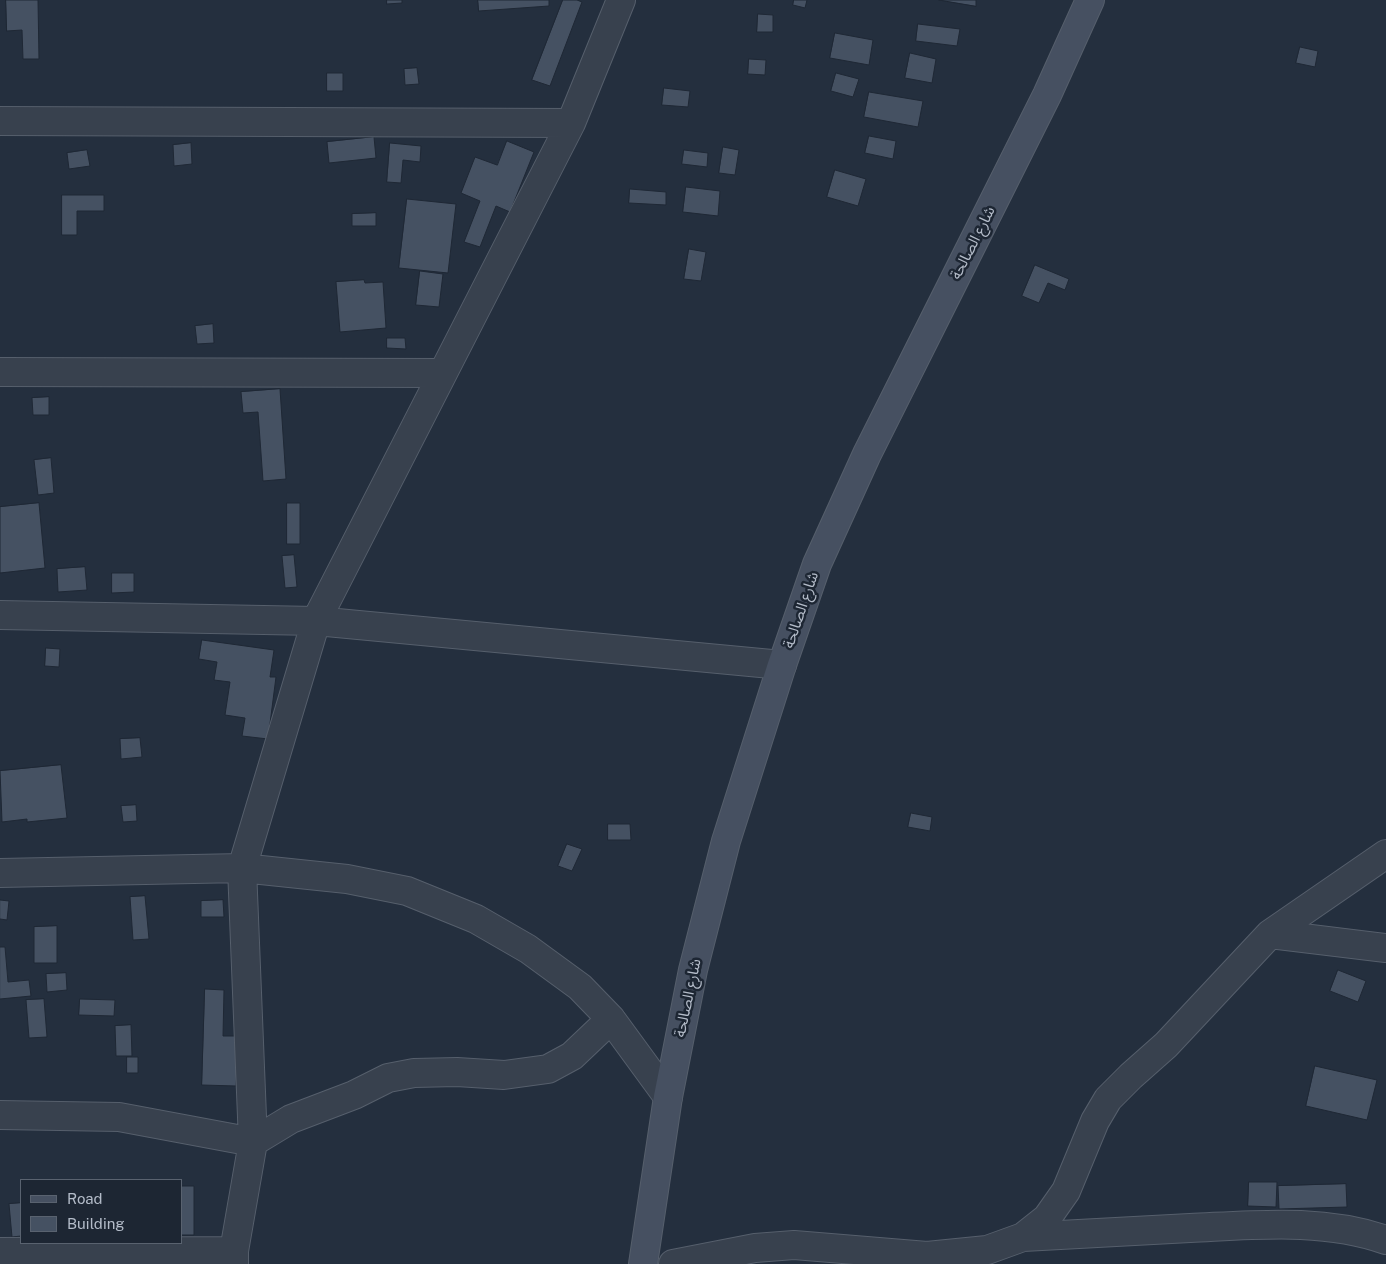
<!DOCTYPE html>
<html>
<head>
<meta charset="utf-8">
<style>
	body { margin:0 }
	#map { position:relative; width:1386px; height:1264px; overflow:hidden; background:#242f3e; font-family:"Public Sans",sans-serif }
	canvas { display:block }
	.legend { position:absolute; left:20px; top:1179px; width:162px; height:65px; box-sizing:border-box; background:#1d2633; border:1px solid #59626f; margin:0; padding:6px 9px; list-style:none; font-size:15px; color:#b4bcc9 }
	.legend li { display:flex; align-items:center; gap:10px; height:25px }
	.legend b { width:25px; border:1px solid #59626f }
</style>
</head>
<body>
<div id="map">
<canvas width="1386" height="1264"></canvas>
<ul class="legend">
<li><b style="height:6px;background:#465061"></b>Road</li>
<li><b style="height:14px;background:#455162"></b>Building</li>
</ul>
</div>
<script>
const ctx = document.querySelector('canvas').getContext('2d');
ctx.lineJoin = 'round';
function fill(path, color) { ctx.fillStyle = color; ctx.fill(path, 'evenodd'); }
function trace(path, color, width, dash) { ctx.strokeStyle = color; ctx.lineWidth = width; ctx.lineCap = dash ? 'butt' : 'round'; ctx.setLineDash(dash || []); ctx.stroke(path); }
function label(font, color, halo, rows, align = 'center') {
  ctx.font = font + ' "Public Sans","Noto Sans Arabic",sans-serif'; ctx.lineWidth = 5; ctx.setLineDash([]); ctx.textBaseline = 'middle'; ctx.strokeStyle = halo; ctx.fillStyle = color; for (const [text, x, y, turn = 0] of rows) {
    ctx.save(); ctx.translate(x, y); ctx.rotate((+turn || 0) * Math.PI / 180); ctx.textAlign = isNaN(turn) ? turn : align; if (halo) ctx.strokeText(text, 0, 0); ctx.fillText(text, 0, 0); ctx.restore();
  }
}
const building = new Path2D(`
	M6,0H38L39,59H23L22,30L7,31Z
	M387,0H402V3L387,4Z
	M478,0H549V6L479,11Z
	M563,0H577L582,2L550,86L532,80Z
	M794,0H807L805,8L793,5Z
	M939,0H976V6Z
	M758,14L773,15V32H757Z
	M918,24L960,29L957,46L916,41Z
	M835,33L873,40L869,65L830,58Z
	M1300,47L1318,51L1315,67L1296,63Z
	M910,53L936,59L932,83L905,78Z
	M749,59L766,60L765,75L748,74Z
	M417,68L419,84L405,85L404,69Z
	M327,73H343V91H327Z
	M836,73L859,79L853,97L831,91Z
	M664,88L690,91L688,107L662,105Z
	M869,92L923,101L918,127L864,117Z
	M869,136L896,141L893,159L865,153Z
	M374,137L376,158L329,163L327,142Z
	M507,141L534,152L510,212L496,206L480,247L464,242L480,201L461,193L475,157L497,165Z
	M191,143L192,164L174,166L173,145Z
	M390,143L421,146L420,162L403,160L401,183L387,182Z
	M723,147L739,150L735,175L719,173Z
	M87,150L90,166L69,169L67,153Z
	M684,150L708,153L707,167L682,164Z
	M835,170L866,179L858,206L827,197Z
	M686,187L720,191L718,216L683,212Z
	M630,189L666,192V205L629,203Z
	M62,195H104V211H77V235H62Z
	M407,199L456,204L448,273L399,268Z
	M376,213V226H352V214Z
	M689,249L706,252L701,281L684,279Z
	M1035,265L1069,279L1065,290L1048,283L1039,303L1022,296Z
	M420,271L443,274L439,307L416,305Z
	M364,280L365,283L383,282L386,328L340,332L336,282Z
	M213,324L214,343L197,344L195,326Z
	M387,338H405L406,349L387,348Z
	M280,389L286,479L263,481L258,412L243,413L241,392Z
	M49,397V415H33L32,398Z
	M51,458L54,493L38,495L34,460Z
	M39,503L45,568L0,573V507Z
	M287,503H300V544H287Z
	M294,555L297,587L285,588L282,556Z
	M85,567L87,590L58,592L57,569Z
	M112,573H134V592L112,593Z
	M202,640L274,650L270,677H276L268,739L242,736L245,718L225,715L230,682L214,680L217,662L199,659Z
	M46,648L60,649L59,667L45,666Z
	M140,738L142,757L121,759L120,739Z
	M61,765L67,818L27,822V819L2,822L0,771Z
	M136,805L137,821L123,822L121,806Z
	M911,813L932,817L930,831L908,827Z
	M608,824H630L631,840H608Z
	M567,844L582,849L572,871L558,866Z
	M145,896L149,939L133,940L130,897Z
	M0,900L9,901L7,920L0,919Z
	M223,900L224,917H201V901Z
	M57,926V963H34V927Z
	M0,947H5L8,982L29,980L31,996L0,999Z
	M1338,970L1366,981L1358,1002L1330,991Z
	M66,973L67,990L47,992L46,974Z
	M205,989L224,990L223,1036H238L236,1086L202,1085Z
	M44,999L47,1037L29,1038L26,1000Z
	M80,999L115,1000L114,1016L79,1015Z
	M131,1025L132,1056H116L115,1026Z
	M127,1057H138V1073H127Z
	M1315,1066L1377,1080L1367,1120L1306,1106Z
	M1249,1182H1277L1276,1207L1248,1206Z
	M1346,1184L1347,1207L1279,1209L1278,1186Z
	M181,1186H194V1235H181Z
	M21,1203V1236L12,1237L9,1204Z`);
fill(building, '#455162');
trace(building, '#1f2835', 1);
const minor = new Path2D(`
	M0,121L571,123
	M0,372L442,373
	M0,615L316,621L782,665
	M0,873L242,868L347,879L407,891L476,919L528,949L580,987L611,1019L668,1097
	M1270,934L1386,948
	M0,1115L119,1117L253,1142L291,1119L354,1095L388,1078L414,1073L457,1072L504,1075L548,1069L572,1056L611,1019
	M1023,1237C1078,1234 1134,1231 1190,1228C1256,1225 1323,1218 1386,1240
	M0,1252L234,1251
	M234,1264V1251L253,1142L242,868L316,621L571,123L621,0
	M673,1264L755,1248L794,1245L927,1256L987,1250L1023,1237L1047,1218L1066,1191L1095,1121L1108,1099L1131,1076L1166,1045L1270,934L1386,854`);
const secondary = new Path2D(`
	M643,1264L668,1097L693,970L726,841L782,665L817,564L867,454L1047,95L1090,0`);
trace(minor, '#565f6c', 30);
trace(secondary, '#565f6c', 30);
trace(minor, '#38414e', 28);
trace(secondary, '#465061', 28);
label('15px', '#b4bcc9', '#1d2633', [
	["شارع الصالحة",973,243,-63],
	["شارع الصالحة",801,610,-71],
	["شارع الصالحة",688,998,-78]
]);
</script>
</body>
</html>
